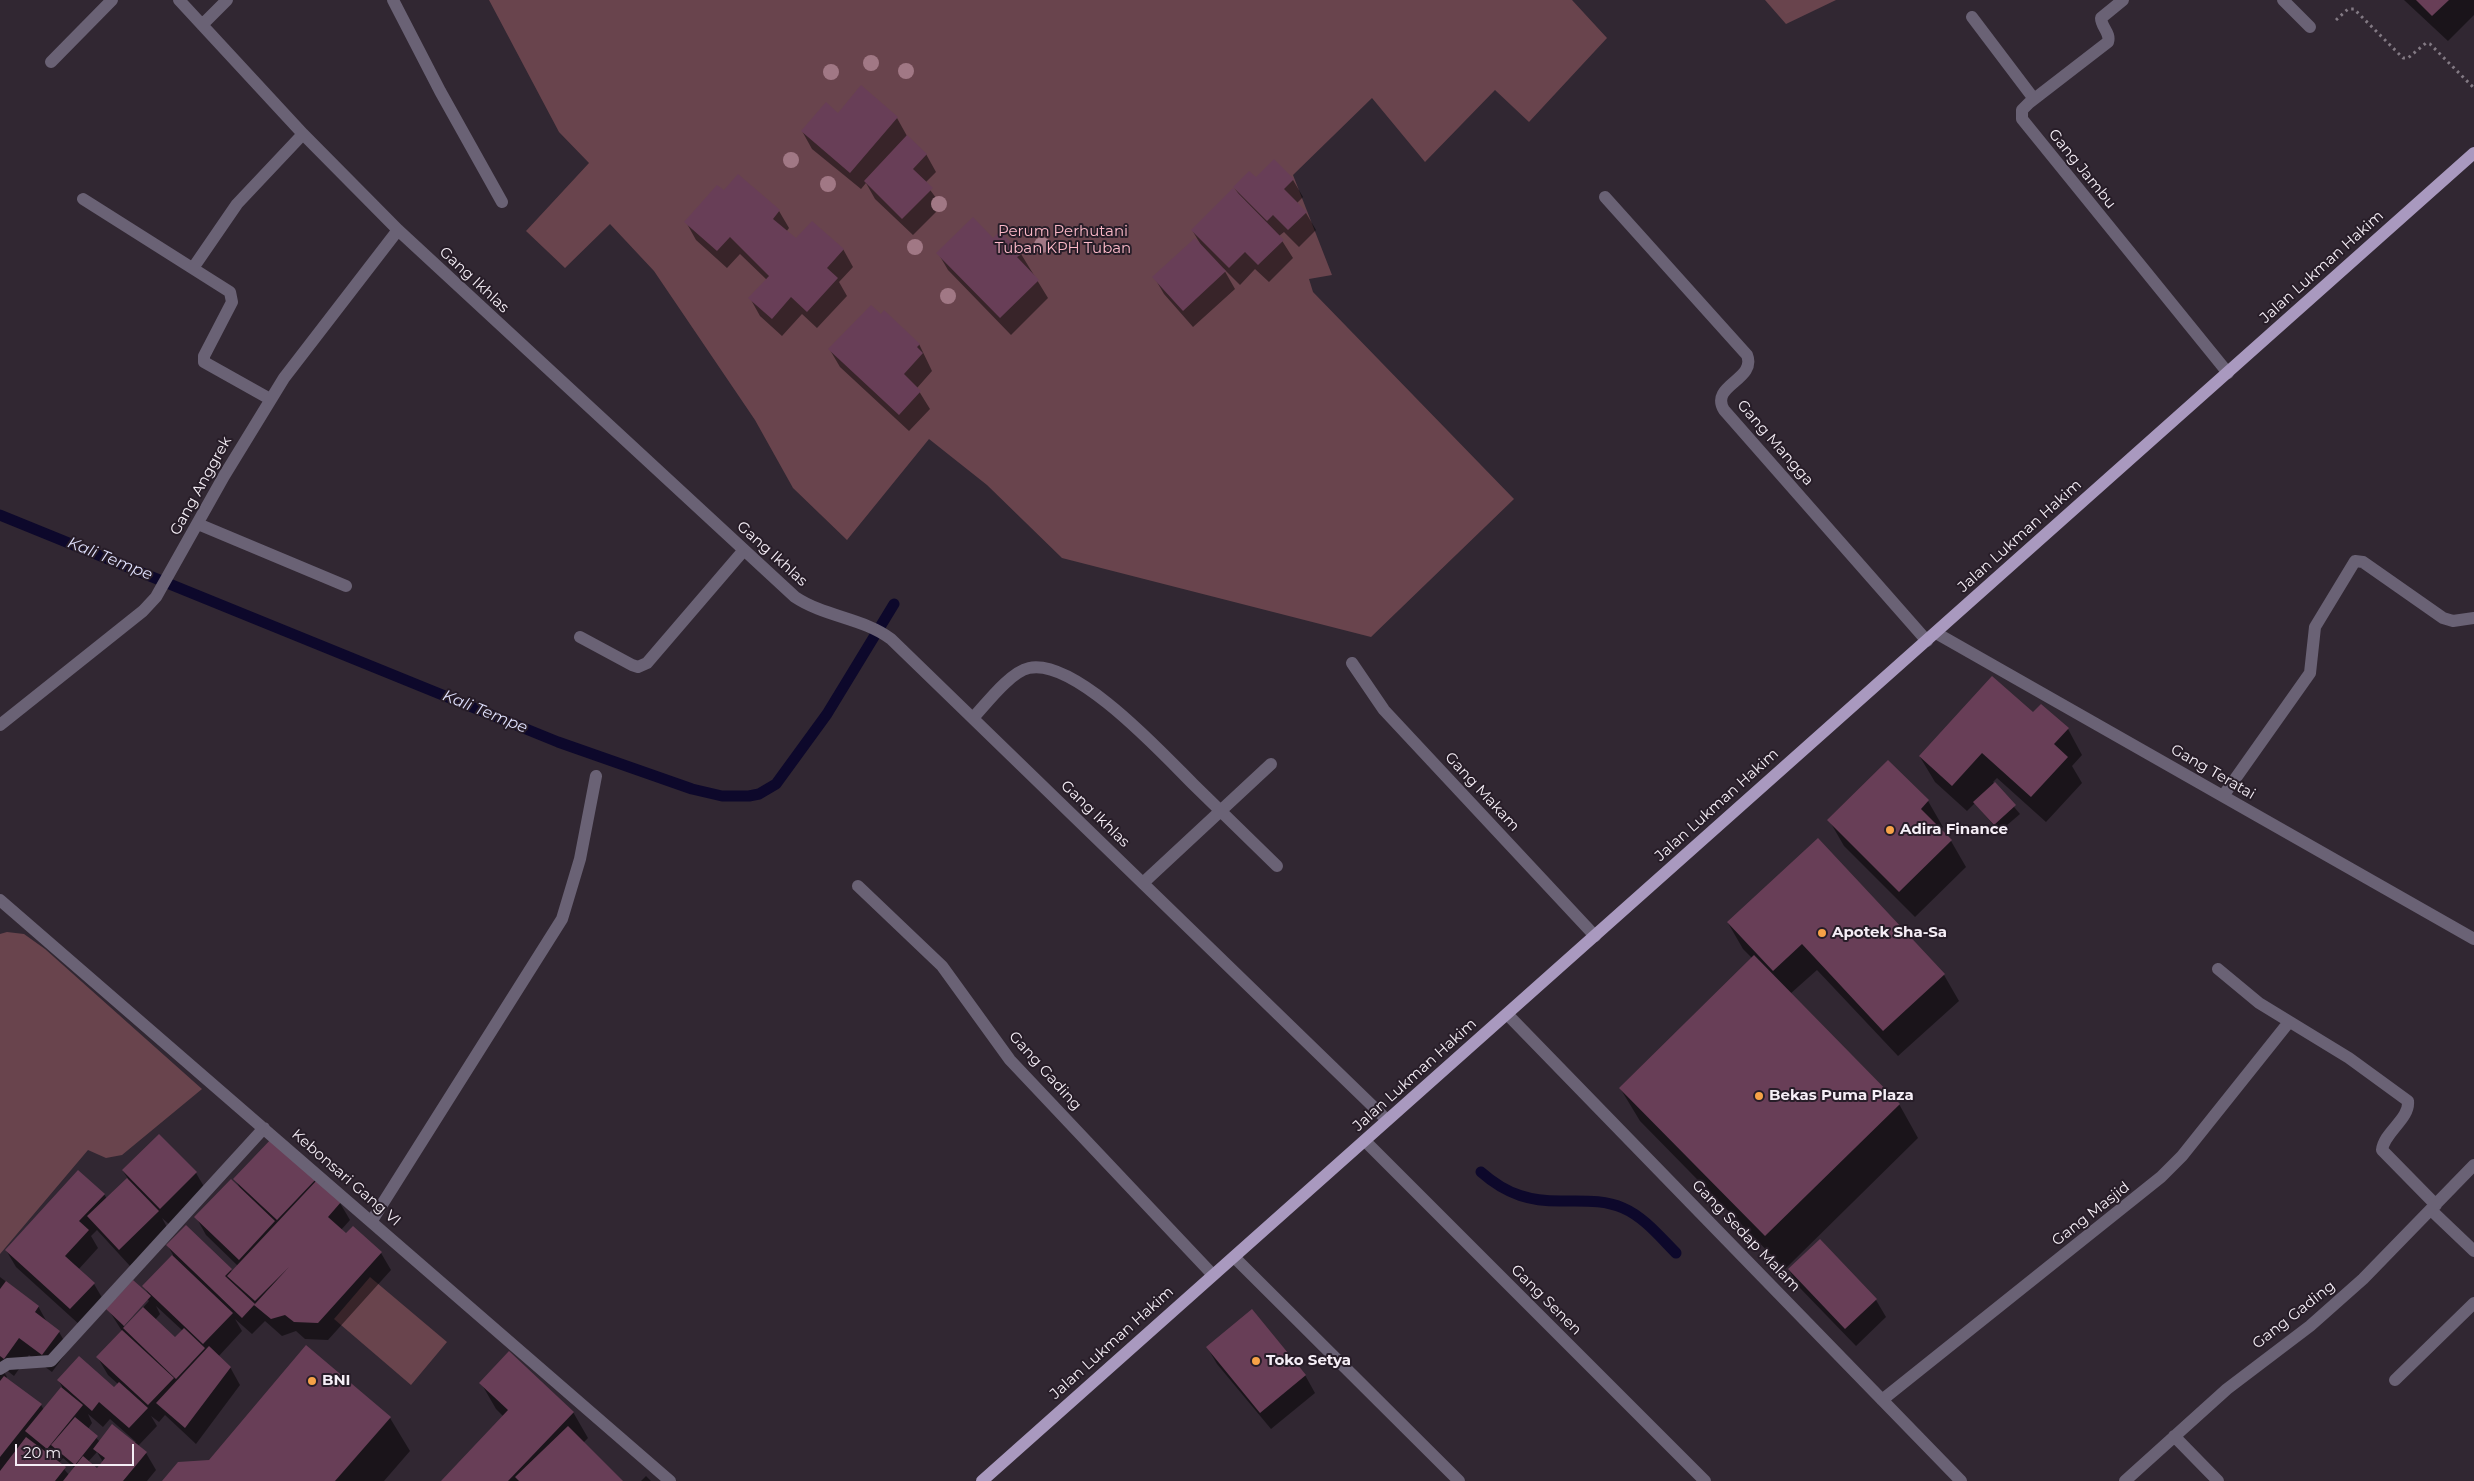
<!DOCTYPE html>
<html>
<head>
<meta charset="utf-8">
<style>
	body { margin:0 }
	#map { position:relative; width:2474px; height:1481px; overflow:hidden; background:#312732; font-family:Montserrat,sans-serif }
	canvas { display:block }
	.scale { position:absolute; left:15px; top:1444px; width:119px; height:22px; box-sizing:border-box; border:2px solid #f5eef6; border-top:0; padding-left:6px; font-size:15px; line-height:18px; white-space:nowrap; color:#f5eef6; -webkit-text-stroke:4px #271d28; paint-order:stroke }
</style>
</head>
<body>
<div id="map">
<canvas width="2474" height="1481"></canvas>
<div class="scale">20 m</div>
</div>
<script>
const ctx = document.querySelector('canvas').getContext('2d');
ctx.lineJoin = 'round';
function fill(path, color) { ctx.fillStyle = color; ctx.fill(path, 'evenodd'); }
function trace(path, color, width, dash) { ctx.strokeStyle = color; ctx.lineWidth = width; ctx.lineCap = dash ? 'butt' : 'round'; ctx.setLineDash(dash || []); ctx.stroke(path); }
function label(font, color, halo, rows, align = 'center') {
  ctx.font = font + ' Montserrat,sans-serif'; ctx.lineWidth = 4; ctx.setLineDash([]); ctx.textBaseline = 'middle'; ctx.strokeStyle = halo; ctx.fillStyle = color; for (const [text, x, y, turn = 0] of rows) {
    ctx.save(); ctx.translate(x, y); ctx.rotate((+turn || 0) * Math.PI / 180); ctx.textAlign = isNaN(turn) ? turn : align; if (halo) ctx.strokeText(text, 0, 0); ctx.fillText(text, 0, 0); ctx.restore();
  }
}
fill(new Path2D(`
	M489,0H1572L1607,38L1529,122L1495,90L1425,162L1372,98L1293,175L1332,275L1309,279L1313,292L1514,499L1371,637L1062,558L987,485L929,439L847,540L793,488L755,420L654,271L610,224L565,268L526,231L589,163L559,132Z
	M1765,0H1836L1786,24Z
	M7,932L24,934L45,949L202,1089L122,1155L106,1158L88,1150L0,1254V934Z
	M370,1277L447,1342L411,1385L334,1319Z`), '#69444d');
fill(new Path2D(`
	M2404,0H2474V15L2448,41Z
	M861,87L897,118L907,136L926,154L936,172L925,183L942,206L913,235L875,199L866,183L861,189L812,149L802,131L838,115Z
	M1274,161L1293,180L1303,197L1296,204L1306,213L1316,230L1299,247L1284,232L1279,236L1293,258L1269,282L1255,269L1240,285L1223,268L1235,289L1193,327L1164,294L1154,277L1201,245L1192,230L1239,195L1234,187L1256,179Z
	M724,192L779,211L789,228L786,232L797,240L843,249L853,267L839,282L847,296L817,328L802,314L782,336L760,316L750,298L767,280L740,254L727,268L696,240L686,222Z
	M993,239L1021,254L1048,298L1011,335L948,270L938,253Z
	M919,344L932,371L917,388L930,409L909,431L840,367L830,350Z
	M2033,714L2068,729L2082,755L2072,766L2082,783L2046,822L1997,778L1993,782L2020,814L1999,832L1975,803L1967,811L1935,782L1920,757Z
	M1888,761L1928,801L1943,827L1940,830L1951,841L1966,867L1915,917L1844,846L1829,820Z
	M1818,839L1944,975L1959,1001L1898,1056L1817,970L1790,994L1899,1104L1918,1138L1785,1269L1640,1121L1620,1088L1752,958L1743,949L1728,923Z
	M159,1135L196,1173L206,1190L171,1226L162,1218L168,1229L130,1266L97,1230L91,1236L98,1248L78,1270L94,1284L104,1301L81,1326L16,1267L6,1250L104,1194L107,1199L128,1179L123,1171Z
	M273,1138L340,1203L350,1220L341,1230L346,1235L353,1228L381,1253L391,1270L328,1340L305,1339L296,1331L282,1336L265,1321L252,1334L235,1319L242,1331L218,1357L230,1367L240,1385L196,1444L165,1415L159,1422L151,1416L157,1426L138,1446L146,1453L156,1470L147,1481H0V1277L38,1306L48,1324L59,1332L69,1349L52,1372L29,1355L14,1376L0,1365L7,1377L5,1379L41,1405L44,1410L62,1387L59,1381L114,1389L118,1384L108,1375L98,1358L122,1331L108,1309L149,1295L144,1286L173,1255L168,1246L231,1270L232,1272L238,1266L206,1235L196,1217L240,1188L235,1179ZM147,1299L149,1301L125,1327L123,1325ZM156,1306L183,1331L175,1339L155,1320L160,1314ZM88,1414L103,1427L110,1419L136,1442H100L88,1429L92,1423ZM97,1452L103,1462L97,1469L88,1462ZM63,1458L75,1468L69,1475L59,1463Z
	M1820,1241L1876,1300L1886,1317L1856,1346L1799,1287L1789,1270Z
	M306,1347L390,1418L410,1451L384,1481H164L209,1461Z
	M1207,1347L1305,1375L1315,1393L1271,1429L1217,1364Z
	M481,1383L573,1412L588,1438L583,1443L621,1481H442L503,1416L496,1409Z
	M646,1476L651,1481H641Z`), '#0007');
trace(new Path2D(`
	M0,515L558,742L692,789L722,796H749L759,794L776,784L827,714L894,604
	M1481,1172C1507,1195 1531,1202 1566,1201C1585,1201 1605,1200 1623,1208C1644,1217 1660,1237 1676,1253`), '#0d082b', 11);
fill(new Path2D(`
	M2416,0H2449L2432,16Z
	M861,85L898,117L850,173L801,131L826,102L838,113Z
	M907,135L927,154L913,169L933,188L902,219L864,181Z
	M1274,159L1294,179L1284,189L1307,212L1288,230L1273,215L1267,221L1233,187L1249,171L1256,177Z
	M738,174L780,210L773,219L796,238L812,221L844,249L827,268L838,278L807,312L791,297L772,319L748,298L769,276L730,237L717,251L684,222L717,185L724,190Z
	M1233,188L1284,240L1258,265L1245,252L1229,268L1191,230Z
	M973,217L993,238L1000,231L1022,254L1017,257L1039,280L1000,318L936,253Z
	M1195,238L1226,271L1183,311L1152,277Z
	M871,305L881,314L884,310L920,344L917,347L923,353L904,374L921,391L899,415L828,349Z
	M1992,676L2033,712L2041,704L2069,728L2054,744L2068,757L2031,797L1982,753L1952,786L1919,756Z
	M1888,760L1929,800L1921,809L1952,840L1899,892L1827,820Z
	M1995,782L2016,805L1994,825L1973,802Z
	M1818,838L1945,974L1883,1031L1802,944L1773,971L1727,922Z
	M1754,955L1900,1104L1765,1236L1619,1088Z
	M159,1134L197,1172L160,1209L122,1170Z
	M273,1137L317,1178L277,1220L233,1179Z
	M78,1170L105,1194L79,1221L89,1230L65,1256L95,1283L70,1309L5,1250Z
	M127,1178L159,1211L119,1250L87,1216Z
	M231,1179L275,1221L239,1260L194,1217Z
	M317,1180L341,1202L328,1217L346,1233L353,1226L382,1252L318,1323L294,1322L285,1315L271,1319L254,1305L289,1267L255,1301L227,1276Z
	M186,1225L232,1269L225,1276L255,1304L242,1318L166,1245Z
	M1820,1239L1877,1299L1845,1329L1788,1269Z
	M172,1255L233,1313L203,1344L142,1286Z
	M133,1280L151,1296L124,1326L106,1309Z
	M6,1281L39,1306L35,1312L60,1331L42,1355L19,1338L4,1359L0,1356V1289Z
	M143,1307L175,1337L184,1328L205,1348L176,1379L123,1328Z
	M1252,1309L1306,1375L1260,1413L1206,1347Z
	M122,1330L174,1378L148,1405L96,1357Z
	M306,1345L391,1417L335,1481H162L178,1462L209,1460Z
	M209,1346L231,1367L185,1428L156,1403Z
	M509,1351L574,1412L508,1481H441L508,1410L479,1383Z
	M79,1356L114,1387L119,1382L148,1408L129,1428L99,1402L92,1411L57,1380Z
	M4,1376L42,1404L0,1457V1381Z
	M61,1387L83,1405L47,1449L25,1431Z
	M75,1417L98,1436L75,1465L51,1445Z
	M112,1424L147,1452L123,1481H63L83,1456L97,1468L105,1458L93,1449Z
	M568,1426L623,1481H519L515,1477Z
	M26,1437L66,1467L55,1481H0V1471Z`), '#683e57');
trace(new Path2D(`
	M2336,20L2348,9H2354L2403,58H2408L2426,43L2430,44L2474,88`), '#837a84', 3, [2.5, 4]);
trace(new Path2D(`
	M179,0L303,134L398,230L795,597C825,617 863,618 891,639L1387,1120
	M393,0L440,91L502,202
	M2123,0L2101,18C2101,27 2111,33 2108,42L2029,103L2022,110V119L2228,373
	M2283,0L2310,27
	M1972,17L2034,99
	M202,25L227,0
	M51,62L112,0
	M1605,197L1747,355C1757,380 1709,385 1724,410L1927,641
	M83,199L230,292L232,302L204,356V362L270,399
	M193,268L237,204L303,134
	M198,524L346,586
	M1936,633L2474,939
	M580,637L632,665L638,667L647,663L744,550
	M1352,663L1384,710L1595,936
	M973,718C986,704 1010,672 1029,668C1075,658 1162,753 1193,784C1221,811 1249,839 1277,866
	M0,725L143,611L156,597L224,476L284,378L398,230
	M2223,796L2310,673L2315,627L2355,561L2363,562L2443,618L2453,621L2474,618
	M1143,883L1271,764
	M858,886L942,966L1010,1060L1213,1275
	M0,900L670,1481
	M2218,969L2259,1003L2349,1058L2408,1101C2410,1119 2384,1132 2382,1150L2436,1205
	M1507,1014L1961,1481
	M1365,1141L1705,1481
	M2431,1210L2474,1251
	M371,1222L562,919L580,859L596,776
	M1234,1257L1459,1481
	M0,1369L8,1364L51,1361L264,1128
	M2395,1380L2474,1303
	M1882,1400L2161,1177L2182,1156L2289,1022
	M2174,1436L2218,1481
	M2125,1481L2227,1389L2310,1326L2363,1279L2474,1165`), '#6a6275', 12);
trace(new Path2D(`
	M982,1481L2474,153`), '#a999bf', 12);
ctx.fillStyle = '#a17885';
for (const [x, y] of [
	[871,63],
	[906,71],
	[831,72],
	[791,160],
	[828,184],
	[939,204],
	[1042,245],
	[915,247],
	[948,296]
]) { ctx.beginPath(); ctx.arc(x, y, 8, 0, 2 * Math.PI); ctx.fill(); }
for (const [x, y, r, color] of [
	[1890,830,5,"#f6a247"],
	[1822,933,5,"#f6a247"],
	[1759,1096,5,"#f6a247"],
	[1256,1361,5,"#f6a247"],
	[312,1381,5,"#f6a247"]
]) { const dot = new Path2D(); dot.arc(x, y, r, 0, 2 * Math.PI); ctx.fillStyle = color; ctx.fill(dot); trace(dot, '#271d28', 2); }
label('15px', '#f5eef6', '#271d28', [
	["Gang Jambu",2082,169,51],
	["Jalan Lukman Hakim",2322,267,-42],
	["Gang Ikhlas",474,280,43],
	["Gang Mangga",1775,443,49],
	["Gang Anggrek",201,486,-61],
	["Jalan Lukman Hakim",2020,536,-42],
	["Gang Ikhlas",772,554,42],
	["Gang Teratai",2213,772,30],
	["Gang Makam",1482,792,47],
	["Jalan Lukman Hakim",1717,805,-42],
	["Gang Ikhlas",1095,814,44],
	["Gang Gading",1045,1071,48],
	["Jalan Lukman Hakim",1415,1075,-42],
	["Kebonsari Gang VI",346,1178,41],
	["Gang Masjid",2091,1214,-38],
	["Gang Sedap Malam",1746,1236,46],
	["Gang Senen",1546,1300,45],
	["Gang Gading",2294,1315,-38],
	["Jalan Lukman Hakim",1112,1343,-42]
]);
label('15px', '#fdbac9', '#271d28', [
	["Perum Perhutani",1063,232],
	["Tuban KPH Tuban",1063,249]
]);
label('bold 15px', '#f5eef6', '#271d28', [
	["Adira Finance",1900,830],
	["Apotek Sha-Sa",1832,933],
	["Bekas Puma Plaza",1769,1096],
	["Toko Setya",1266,1361],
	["BNI",322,1381]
], 'left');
label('italic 16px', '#dedffc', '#271d28', [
	["Kali Tempe",110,559,22],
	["Kali Tempe",485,712,22]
]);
</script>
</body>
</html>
